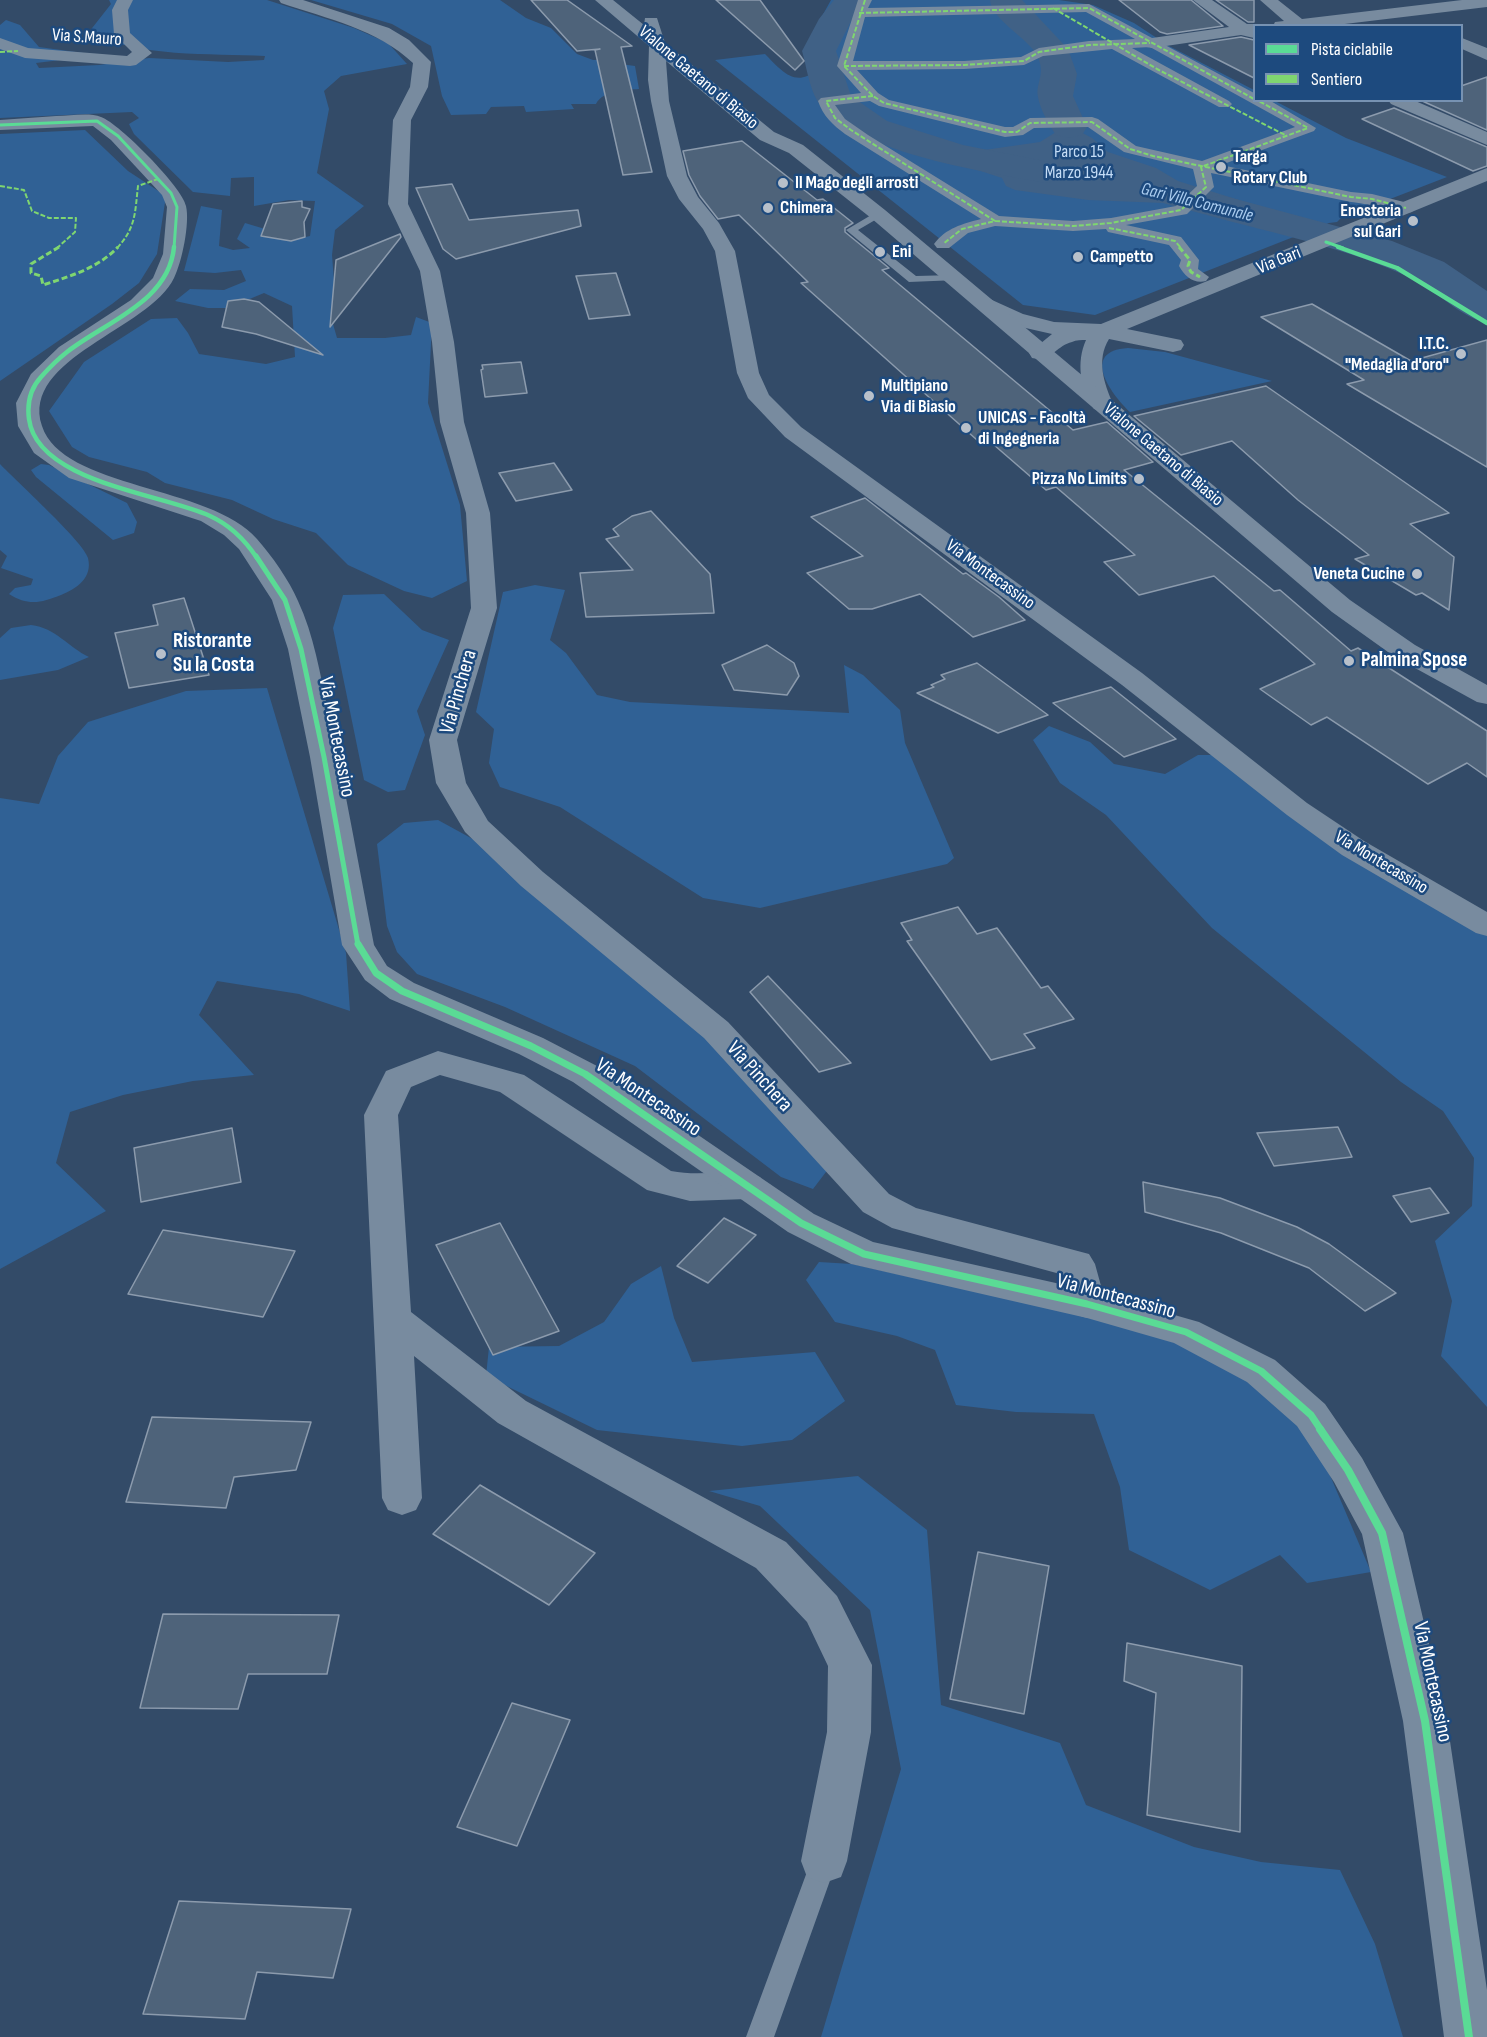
<!DOCTYPE html>
<html>
<head>
<meta charset="utf-8">
<style>
	body { margin:0 }
	#map { position:relative; width:1487px; height:2037px; overflow:hidden; background:#334b68; font-family:"Sofia Sans Condensed",sans-serif }
	canvas { display:block }
	.legend { position:absolute; left:1253px; top:24px; width:210px; height:78px; box-sizing:border-box; background:#1d4a7e; border:2px solid #7792b2; margin:0; padding:8px 10px; list-style:none; font-size:18px; color:#fff }
	.legend li { display:flex; align-items:center; gap:12px; height:30px }
	.legend b { width:30px; border:2px solid #7792b2 }
</style>
</head>
<body>
<div id="map">
<canvas width="1487" height="2037"></canvas>
<ul class="legend">
<li><b style="height:8px;background:#5adb95"></b>Pista ciclabile</li>
<li><b style="height:8px;background:#7fd670"></b>Sentiero</li>
</ul>
</div>
<script>
const ctx = document.querySelector('canvas').getContext('2d');
ctx.lineJoin = 'round';
function fill(path, color) { ctx.fillStyle = color; ctx.fill(path, 'evenodd'); }
function trace(path, color, width, dash) { ctx.strokeStyle = color; ctx.lineWidth = width; ctx.lineCap = dash ? 'butt' : 'round'; ctx.setLineDash(dash || []); ctx.stroke(path); }
function label(font, color, halo, rows, align = 'center') {
  ctx.font = font + ' "Sofia Sans Condensed",sans-serif'; ctx.lineWidth = 5; ctx.setLineDash([]); ctx.textBaseline = 'middle'; ctx.strokeStyle = halo; ctx.fillStyle = color; for (const [text, x, y, turn = 0] of rows) {
    ctx.save(); ctx.translate(x, y); ctx.rotate((+turn || 0) * Math.PI / 180); ctx.textAlign = isNaN(turn) ? turn : align; if (halo) ctx.strokeText(text, 0, 0); ctx.fillText(text, 0, 0); ctx.restore();
  }
}
fill(new Path2D(`
	M109,0H267L354,28L388,43L407,64L341,76L324,91L329,109L317,173L364,206L335,230L332,255L334,281L354,292L333,324L337,338H385L411,335L416,317L432,323L428,403L460,505L467,581L432,598L404,591L348,565L316,533L273,519L232,500L165,483L147,472L89,457L72,447L49,411L84,362L151,319L177,318L188,333L199,354L266,364L295,357L292,306L264,293L228,308H208L175,301L190,289L224,290L246,281L241,270L215,273L184,271L201,206L222,210L219,246L233,250L250,248L237,239L245,223L265,229L289,241L310,236L315,201L289,200L254,206V177L231,178L230,196L193,192L134,134L129,124L139,118L132,112L0,118V25L6,20L20,25L39,47L83,53L69,59L36,63L39,68L99,65L149,58L228,62L264,60L265,56C210,53 138,58 89,32L111,4Z
	M311,0H500L526,18L551,28L577,54L593,60H614L620,64L635,66L639,89C625,90 603,90 596,104H571L574,109L526,112L524,106L491,107L486,114L451,115L442,96L431,46L392,24Z
	M831,0H1059L1093,5L1134,23L1169,46L1254,90V100L1275,101L1346,138L1447,177L1341,218L1337,222L1329,223L1095,315L1023,305L715,60L765,54C780,69 795,89 816,70L804,49Z
	M85,130L128,171L166,196L157,254L139,283L112,304L0,381V134Z
	M1128,348L1165,352L1272,381L1130,412C1110,393 1080,351 1128,348Z
	M0,464C16,481 84,542 88,558C93,578 76,589 61,595C41,603 28,606 9,594L15,588L31,585L33,579L1,568L7,556L0,550Z
	M41,464L49,465L127,503L137,522L134,533L113,540L36,477L31,470Z
	M535,585L565,590L550,640L566,653L597,695L630,702L849,713L844,665L863,675L900,710L905,743L954,858L947,864L760,908L703,898L560,807L500,787L489,763L494,729L476,712L503,592Z
	M384,594L422,630L449,640L417,711L425,735L405,790L388,792L364,780L333,628L343,595Z
	M31,625C56,628 68,647 89,657L58,670L0,680V638L11,628Z
	M267,688L346,953L350,1011L299,994L217,981L199,1015L254,1075L193,1081L123,1095L70,1112L56,1163L106,1211L0,1269V798L39,804L58,756L88,722L186,691Z
	M1049,726L1090,742L1114,764L1165,774L1198,755H1228L1487,934V1407L1441,1356L1452,1301L1435,1241L1472,1206L1474,1158L1443,1111L1401,1082L1212,928L1106,815L1060,783L1033,740Z
	M438,820L480,843L734,1055L829,1168L813,1189L781,1177L635,1066L505,1007L417,974L397,952L387,926L377,844L404,823Z
	M819,1262L852,1264L1110,1321L1226,1360L1289,1408L1321,1454L1371,1572L1307,1583L1280,1555L1210,1590L1129,1550L1120,1487L1094,1414L1016,1412L956,1405L935,1350L897,1336L835,1322L806,1280Z
	M661,1266L674,1318L692,1362L815,1352L845,1401L792,1440L742,1446L597,1430L486,1376L489,1347L559,1346L604,1322L631,1284Z
	M858,1476L927,1530L941,1705L1060,1743L1086,1805L1194,1847L1261,1862L1340,1870L1375,1944L1403,2037H821L901,1769L870,1610L760,1506L709,1491Z`), '#306195');
fill(new Path2D(`
	M1064,127L1077,130L1092,138L1108,152L1156,168L1178,181L1255,205L1311,227L1309,231L1296,232L1203,214L1163,203L1088,200L1015,190L1006,186L1002,178L953,162V158L963,153L1040,142Z`), '#406186');
fill(new Path2D(`
	M834,0H867L851,21L836,51L851,96L887,121L963,145L1059,164L1065,172L1059,180L1046,183C986,172 863,154 822,107C810,94 807,68 802,51L819,19Z
	M990,0H1022L1068,49L1077,74L1073,96L1087,127L1082,135L1069,138L1056,135C1049,125 1040,109 1038,97C1035,82 1048,73 1035,52C1025,37 991,18 990,0Z
	M1221,195L1392,241L1444,262L1487,291V323C1458,316 1439,292 1413,279C1349,248 1275,234 1207,215L1201,207L1207,199Z`), '#406186');
const building = new Path2D(`
	M531,0H567L632,46L621,47L652,172L623,175L595,50L600,49L577,51Z
	M716,0H760L804,61L795,70Z
	M1119,0H1191L1223,26L1167,34L1160,32Z
	M1216,0H1254V22H1248Z
	M1241,37L1254,40V78L1189,45Z
	M1487,77V130L1420,100H1461V86Z
	M1394,108L1487,147V166L1473,171L1362,119Z
	M742,141L817,200L823,199L853,223L845,228V232L889,268L882,270L1073,430L1107,422L1153,462L1124,470L1274,591L1280,590L1351,651L1358,648L1487,731V777L1467,763L1428,784L1327,717L1311,725L1260,689L1315,664L1214,576L1139,595L1104,562L1135,555L1056,487L1046,490L986,438L977,440L801,283L808,282L739,215L718,219L700,196L689,175L683,151Z
	M452,184L469,220L578,210L581,226L456,259L443,249L416,188Z
	M302,201V207L310,209L304,222L305,237L291,241L261,236L273,204Z
	M400,234L401,237L330,327L336,260Z
	M616,273L630,315L589,319L576,276Z
	M244,299L259,302L323,355L256,334L222,327L228,301Z
	M1312,304L1411,361L1487,340V467L1347,384L1364,380L1261,317Z
	M521,362L527,393L485,397L481,370L483,369L482,365Z
	M1266,386L1449,513L1410,524L1454,557L1449,610L1422,593L1416,595L1355,559L1369,555L1298,500L1232,441L1181,455L1134,416Z
	M554,463L572,490L516,501L499,473Z
	M865,498L963,574L966,573L999,597L1025,620L973,637L920,594L872,609H849L807,573L863,556L811,517Z
	M651,511L710,574L714,613L586,617L580,573L633,570L606,539L619,536L613,529L632,516Z
	M184,598L209,675L129,688L115,633L158,625L153,605Z
	M767,645L794,663L799,676L787,695L734,690L722,665Z
	M977,663L1048,715L998,733L917,693L934,687L931,685L945,679L941,675Z
	M1111,687L1176,739L1124,757L1053,703Z
	M958,907L977,934L997,928L1041,988L1048,986L1074,1019L1024,1034L1035,1048L991,1060L907,941L912,940L901,923Z
	M768,976L851,1063L819,1072L750,992Z
	M1338,1127L1352,1157L1274,1166L1257,1133Z
	M232,1128L241,1182L141,1202L134,1148Z
	M1143,1182L1220,1198L1297,1227L1329,1244L1396,1293L1365,1311L1309,1268L1221,1233L1145,1212Z
	M1430,1188L1449,1213L1411,1222L1393,1196Z
	M724,1218L756,1235L708,1283L677,1266Z
	M500,1223L559,1331L493,1355L436,1245Z
	M163,1230L295,1251L263,1317L128,1294Z
	M152,1417L311,1422L296,1470L234,1477L226,1508L126,1502Z
	M480,1485L595,1553L549,1605L433,1534Z
	M978,1552L1049,1566L1024,1714L950,1699Z
	M163,1614L339,1615L327,1674H248L238,1709L140,1708Z
	M1127,1643L1242,1666L1240,1832L1147,1815L1156,1693L1124,1681Z
	M512,1703L570,1720L517,1846L457,1827Z
	M179,1901L351,1909L333,1978L257,1972L245,2019L143,2014Z`);
fill(building, '#4e637a');
trace(building, '#8c9bad', 1.5);
fill(new Path2D(`
	M878,211L882,212V216L858,230L916,276L954,275L960,278L958,280L909,282L846,230Z
	M824,1849L833,1852L837,1861L774,2037H746L811,1861L815,1852Z`), '#788b9f');
fill(new Path2D(`
	M858,0H872L868,8L1089,4L1254,93V100H1269L1316,128L1314,131L1221,165L1351,192L1372,194L1412,204L1414,208L1412,212C1402,214 1366,203 1351,202L1211,173L1214,187L1187,214L1126,225L1181,237L1199,260L1198,269L1209,277L1206,281C1194,284 1185,277 1179,266L1181,260L1169,245L1108,232L1106,229L1073,231L995,226L968,233L949,248H937L934,244C946,228 962,224 981,219L845,134C833,125 823,116 818,101L821,98L861,93L837,66ZM1086,12L1135,39L1089,41L1039,48L1021,57L964,61H853L865,17ZM1150,47L1295,127L1202,161L1136,146L1098,119L1092,117L1030,118L1013,127H1005L889,100L878,93L857,70L964,69L1024,65L1043,56L1112,49L1219,107H1229L1232,104L1229,101L1132,48ZM870,101L879,106L1005,137L1023,135L1034,128L1088,127L1124,152L1193,169L1197,186L1176,206L1111,218L1073,221L999,216L868,135L845,119L835,105Z`), '#788b9f');
fill(new Path2D(`
	M117,0H133L128,10L130,33L152,53L136,65L130,66L25,58L0,49V38L28,48L127,56L132,52L114,34L112,10Z
	M279,0H303L389,28L409,40L431,62L428,87L411,120L408,204L440,271L454,342L464,422L490,513L497,608L457,740L466,783L488,821L543,872L728,1022L889,1194L916,1208L1089,1254L1095,1264L1106,1304L1100,1314L1087,1318L1074,1314L1068,1304L1060,1274L892,1228L863,1212L704,1038L521,886L465,832L436,783L429,740L471,608L466,513L440,422L432,342L420,271L388,204L393,120L410,87L413,63C377,29 328,19 281,3Z
	M1193,0H1212L1247,24H1260L1254,26V38L1241,35L1152,48L1146,47L1144,43L1146,39L1152,38L1229,27Z
	M1260,0H1278L1302,19L1462,0H1487V7L1328,26H1273L1275,22L1284,21Z
	M1462,38L1487,48V60L1462,49Z
	M1388,100H1413L1487,132V145L1391,104Z
	M1487,168V181L1127,329L1181,340L1184,345L1181,350L1173,352L1109,339C1096,360 1104,383 1113,404L1110,409L1102,411L1094,409C1080,389 1076,362 1086,340C1082,340 1076,340 1072,342C1056,346 1051,362 1032,358L1029,353L1052,334L1008,324L974,305L970,301L974,297L981,295L1023,314L1054,322L1101,324Z
	M438,1051L524,1075L671,1171C700,1177 731,1168 760,1177L765,1186L760,1195L747,1199L690,1201L647,1190L500,1092L440,1075L411,1087L398,1115L411,1312L526,1401L786,1542L837,1596L872,1665L871,1732L847,1861L841,1877L824,1883L807,1877L801,1861L827,1732L828,1666L807,1622L756,1568L498,1423L414,1356L422,1498L416,1510L402,1515L388,1510L382,1498L364,1115L386,1071Z`), '#788b9f');
fill(new Path2D(`
	M595,0H613L644,25L645,18H657L665,43L774,132L803,145L885,210L1350,600L1415,645L1487,685V704L1477,702L1395,657L1332,612L871,218L789,153L760,140L666,61L669,101L687,176L698,197L719,223L735,251L759,373L769,395L801,427L1142,673L1307,803L1364,841L1487,912V936L1476,933L1342,855L1287,815L1122,685L785,437L748,398L737,373L715,251L703,229L679,199L667,176L651,101L648,80L649,46Z
	M56,116C70,116 89,112 101,117C119,123 183,188 186,206C190,223 182,262 174,278C150,329 20,358 42,426C62,489 211,485 257,539C272,556 289,580 298,601C314,635 320,674 328,710C345,788 359,867 374,945L387,966L414,983L543,1038L597,1066L814,1214L873,1242L1087,1290L1199,1322L1275,1360L1325,1404L1362,1458L1403,1533L1447,1721L1487,1990V2037H1444L1403,1721L1362,1534L1334,1482L1297,1426L1247,1382L1174,1343L1087,1318L851,1264L788,1232L573,1082L519,1054L390,999L365,980L342,945L310,757L288,649L272,600L239,549L224,535L201,521L69,478L34,453L18,426L16,403L31,374L59,347L131,300L153,278L163,254L167,207L162,195L111,140L93,126L0,130V120Z`), '#788b9f');
trace(new Path2D(`
	M865,0L844,66L873,96L884,103L1005,132H1017L1030,123L1092,122L1130,149L1153,156L1351,197L1372,199L1406,208
	M1053,8L1157,69L1285,135
	M859,13L1089,8L1254,99
	M0,52L18,51
	M844,66L964,65L1024,61L1039,52L1089,45L1150,43
	M873,96L826,101L835,118L851,130L995,221L962,229L943,244
	M0,186L24,190L32,211L49,218H76L75,232L57,248
	M995,221L1073,226L1111,223L1181,210L1206,187L1201,167L1308,128L1257,100
	M1109,228L1175,241L1181,248
	M117,248C136,228 135,212 138,186L158,179`), '#7fd670', 2, [5, 2]);
trace(new Path2D(`
	M59,247L31,264V273L41,276L43,285C71,276 98,268 118,247
	M1179,247L1190,260L1188,266L1191,272L1200,277`), '#7fd670', 3, [6, 3]);
trace(new Path2D(`
	M0,125L97,121L118,136L171,193L177,207L174,248
	M1326,242L1343,248`), '#5adb95', 3);
trace(new Path2D(`
	M174,247C169,302 105,322 67,352C58,359 49,368 41,377C30,389 27,404 29,419C37,482 162,494 210,516C230,525 245,540 257,558
	M1338,247L1397,268L1487,323`), '#5adb95', 4.5);
trace(new Path2D(`
	M256,556L285,600L301,649L324,757L358,945`), '#5adb95', 5);
trace(new Path2D(`
	M358,944L376,973L402,991L531,1046L585,1074L801,1223L864,1254L1087,1304L1186,1332L1261,1371L1311,1415L1321,1430`), '#5adb95', 7);
trace(new Path2D(`
	M1320,1429L1348,1470L1382,1533L1425,1721L1469,2037`), '#5adb95', 8);
for (const [x, y, r, color] of [
	[1221,167,6,"#b8c0ca"],
	[783,183,6,"#b8c0ca"],
	[768,208,6,"#b8c0ca"],
	[1413,221,6,"#b8c0ca"],
	[880,252,6,"#b8c0ca"],
	[1078,257,6,"#b8c0ca"],
	[1461,354,6,"#b8c0ca"],
	[869,396,6,"#b8c0ca"],
	[966,428,6,"#b8c0ca"],
	[1139,479,6,"#b8c0ca"],
	[1417,574,6,"#b8c0ca"],
	[161,654,6,"#b8c0ca"],
	[1349,661,6,"#b8c0ca"]
]) { const dot = new Path2D(); dot.arc(x, y, r, 0, 2 * Math.PI); ctx.fillStyle = color; ctx.fill(dot); trace(dot, '#1d4a7e', 2); }
label('18px', '#fff', '#1d4a7e', [
	["Via S.Mauro",87,38,4],
	["Vialone Gaetano di Biasio",698,78,40],
	["Via Gari",1279,261,-22],
	["Vialone Gaetano di Biasio",1163,455,40],
	["Via Montecassino",990,575,36],
	["Via Montecassino",1381,863,31]
]);
label('18px', '#c4dcf6', '#1d4a7e', [
	["Parco 15",1079,152],
	["Marzo 1944",1079,173]
]);
label('bold 18px', '#fff', '#1d4a7e', [
	["Targa",1233,157],
	["Rotary Club",1233,178],
	["Il Mago degli arrosti",795,183],
	["Chimera",780,208],
	["Enosteria",1401,211,"right"],
	["sul Gari",1401,232,"right"],
	["Eni",892,252],
	["Campetto",1090,257],
	["I.T.C.",1449,344,"right"],
	["\"Medaglia d'oro\"",1449,365,"right"],
	["Multipiano",881,386],
	["Via di Biasio",881,407],
	["UNICAS - Facoltà",978,418],
	["di Ingegneria",978,439],
	["Pizza No Limits",1127,479,"right"],
	["Veneta Cucine",1405,574,"right"]
], 'left');
label('italic 18px', '#abcdf0', '#1d4a7e', [
	["Gari Villa Comunale",1197,203,14]
]);
label('bold 21px', '#fff', '#1d4a7e', [
	["Ristorante",173,642],
	["Su la Costa",173,666],
	["Palmina Spose",1361,661]
], 'left');
label('21px', '#fff', '#1d4a7e', [
	["Via Pinchera",459,692,-74],
	["Via Montecassino",336,737,79],
	["Via Pinchera",759,1077,48],
	["Via Montecassino",648,1098,34],
	["Via Montecassino",1116,1297,15],
	["Via Montecassino",1432,1682,78]
]);
</script>
</body>
</html>
